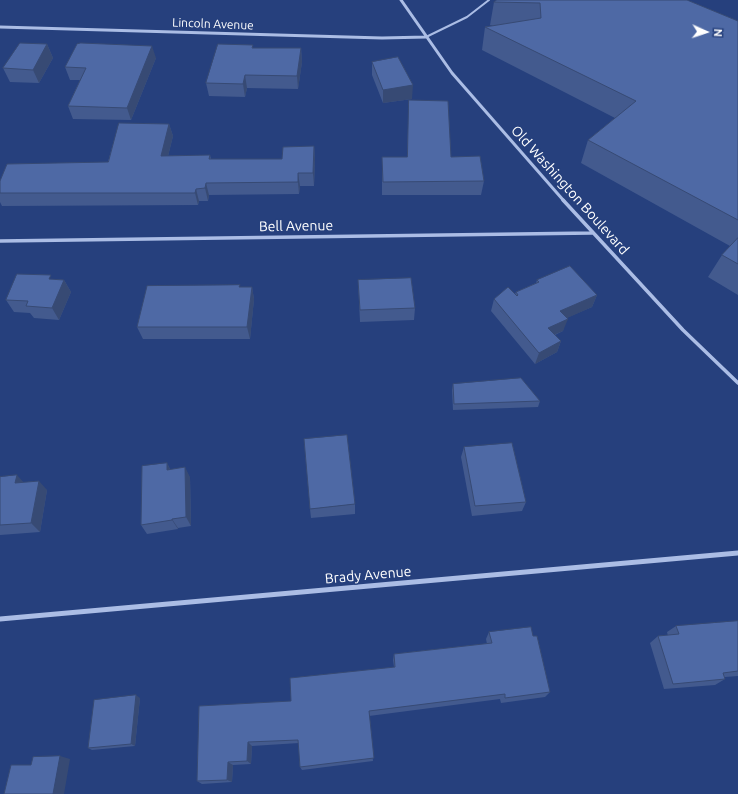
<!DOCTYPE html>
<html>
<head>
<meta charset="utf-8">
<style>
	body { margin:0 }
	#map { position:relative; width:738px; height:794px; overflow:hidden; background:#26407d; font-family:Ubuntu,sans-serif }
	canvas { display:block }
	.north { position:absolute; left:686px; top:12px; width:40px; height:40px; -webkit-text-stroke:3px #26407d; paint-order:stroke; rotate:93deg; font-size:11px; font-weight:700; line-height:16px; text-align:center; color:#fff }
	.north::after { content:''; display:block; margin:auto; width:14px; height:18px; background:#fff; clip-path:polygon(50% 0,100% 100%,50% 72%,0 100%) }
</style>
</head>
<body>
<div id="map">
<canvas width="738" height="794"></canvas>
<div class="north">N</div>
</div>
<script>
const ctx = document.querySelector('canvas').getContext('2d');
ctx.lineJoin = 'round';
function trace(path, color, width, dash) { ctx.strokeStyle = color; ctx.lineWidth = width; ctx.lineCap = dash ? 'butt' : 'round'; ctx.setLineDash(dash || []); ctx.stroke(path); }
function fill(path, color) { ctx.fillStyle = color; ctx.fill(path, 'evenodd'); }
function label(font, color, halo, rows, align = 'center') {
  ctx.font = font + ' Ubuntu,sans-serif'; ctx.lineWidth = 3; ctx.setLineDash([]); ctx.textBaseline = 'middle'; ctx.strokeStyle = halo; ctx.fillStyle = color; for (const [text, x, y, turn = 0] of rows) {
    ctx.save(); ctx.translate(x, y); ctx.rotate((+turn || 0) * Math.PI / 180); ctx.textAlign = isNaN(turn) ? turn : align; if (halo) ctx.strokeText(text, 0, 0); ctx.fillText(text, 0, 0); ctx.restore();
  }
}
trace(new Path2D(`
	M426,37L467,17L489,0`), '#abbde5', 2);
trace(new Path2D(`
	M401,0L452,73L564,201
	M0,27L382,38L426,37`), '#abbde5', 3);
trace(new Path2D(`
	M563,200L683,330L738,383
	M0,241L592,233`), '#abbde5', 3.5);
trace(new Path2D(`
	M0,619L738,553`), '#abbde5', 5);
fill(new Path2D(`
	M687,0L738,21V295L708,277L722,255L730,246L581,163L588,140L615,118L482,50L485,27L494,25H490L494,2Z
	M47,44L53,58L39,83L10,82L3,68Z
	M253,45V48H301L302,62L298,89L247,88L245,97L209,96L206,83Z
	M156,58L131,120L73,119L68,106L80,80H70L65,67Z
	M372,62L412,99L383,103L372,75Z
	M169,124L173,136L168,156L210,155L211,159H282L314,146L315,159L314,186H300L299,194L209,195L208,201H199L198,205L2,206L0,202V181L108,162Z
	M382,157H451L484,181L481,195H382Z
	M53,279L64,280L71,292L59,320L34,318L30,313L14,312L6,300Z
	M358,280L415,308L414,320L360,322Z
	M537,280L597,295L592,307L566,318L563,331L555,335L561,341L557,352L535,364L491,311L494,299L515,294L516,292L536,283Z
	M240,287H252L254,299L250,339H143L137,327Z
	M453,384L540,401L538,407L453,410L452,390Z
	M464,447L526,502L522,511L472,516L461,457Z
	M167,463L170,469L190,477L191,526L178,528V529L147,534L141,525Z
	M0,477L23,482L47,490L40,532L0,535Z
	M355,504V514L311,518L310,509Z
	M738,621V676L725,677V679L715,685L664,689L650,643L658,636H668L667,632L676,626Z
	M489,632L550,692L545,697L501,703L500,699L369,716L373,761L302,770L300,767L299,743L252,746L251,764L233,765L232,782L202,784L197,781L291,701L394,667L393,660L394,654L487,644L486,639Z
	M140,698L135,746L92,750L88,748Z`), '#435a8e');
fill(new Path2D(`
	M47,44L53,58L39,83L33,70Z
	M152,46L156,58L131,120L127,108Z
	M301,48L302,62L298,89L297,76Z
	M245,75L247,88L245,97L243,84Z
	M413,85L412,99L383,103V90Z
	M169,124L173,136L165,168L161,156Z
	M314,146L315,159L314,186L313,173Z
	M298,173L300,186L299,194L298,182Z
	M206,183L209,195L208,201L205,188Z
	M196,189L199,201L198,205L195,193Z
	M64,280L71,292L59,320L52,308Z
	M252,287L254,299L250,339L247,327Z
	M597,295L592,307L556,323L560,311Z
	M568,319L563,331L544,339L548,328Z
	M561,341L557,352L535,364L539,353Z
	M167,463L172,473L167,470Z
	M185,467L190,477L191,526L186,517Z
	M17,475L26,485L15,483Z
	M39,481L47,490L40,532L31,523Z
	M172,519L178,528V529L172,520Z
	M136,695L140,698L135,746L131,744Z
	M248,742L252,746L251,764L247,761Z
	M60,756L70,759L64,794H53Z
	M228,762L233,765L232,782L227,780Z`), '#374a74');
const building = new Path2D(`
	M497,0H687L738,21V220L588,140L636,101L485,27L541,18L540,3L494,2Z
	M20,43L47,44L33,70L3,68Z
	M81,43L152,46L127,108L68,106L86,68L65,67L77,44Z
	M218,44L253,45L252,48H301L297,76L245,75L243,84L206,83Z
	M398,57L413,85L383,90L372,62Z
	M409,100L448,101L451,157L480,156L484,181L383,182L382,157H407Z
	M119,123L169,124L161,156L210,155L209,159H282L283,147L314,146L313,173H298V182L206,183L205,188L196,189L195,193H0V181L7,164L108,162Z
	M738,238V264L722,255Z
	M570,266L597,295L560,311L568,319L548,328L561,341L539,353L494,299L508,287L517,296L518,295L516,292L539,282L537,280Z
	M17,274L51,275L49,279L64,280L52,308L26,306L28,301L6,300Z
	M411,278L415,308L360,310L358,280Z
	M240,285L239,287H252L247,327H137L147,286Z
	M521,378L540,401L454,404L453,384Z
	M347,435L355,504L310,509L304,439Z
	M512,443L526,502L475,506L464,447Z
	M167,463V470L185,467L186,517L172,519V520L141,525L142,466Z
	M17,475L15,483L39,481L31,523L0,525V477Z
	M738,621V671L723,673L725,679L673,684L658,636L679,634L676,626Z
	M531,627L533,636H537L550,692L505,698V694L369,711L374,758L300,767L298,740L248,742L247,761L228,762L227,780L197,781L199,706L291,701L290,678L395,667L394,654L492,643L489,632Z
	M136,695L131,744L88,748L94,700Z
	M60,756L53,794H4L11,765H31L33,757Z`);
fill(building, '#4e69a5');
trace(building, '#374a74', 1);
label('12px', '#fff', '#26407d', [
	["Lincoln Avenue",213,24,2]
]);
label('14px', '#fff', '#26407d', [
	["Old Washington Boulevard",570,190,48],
	["Bell Avenue",296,226,-1],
	["Brady Avenue",368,575,-5]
]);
</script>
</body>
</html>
